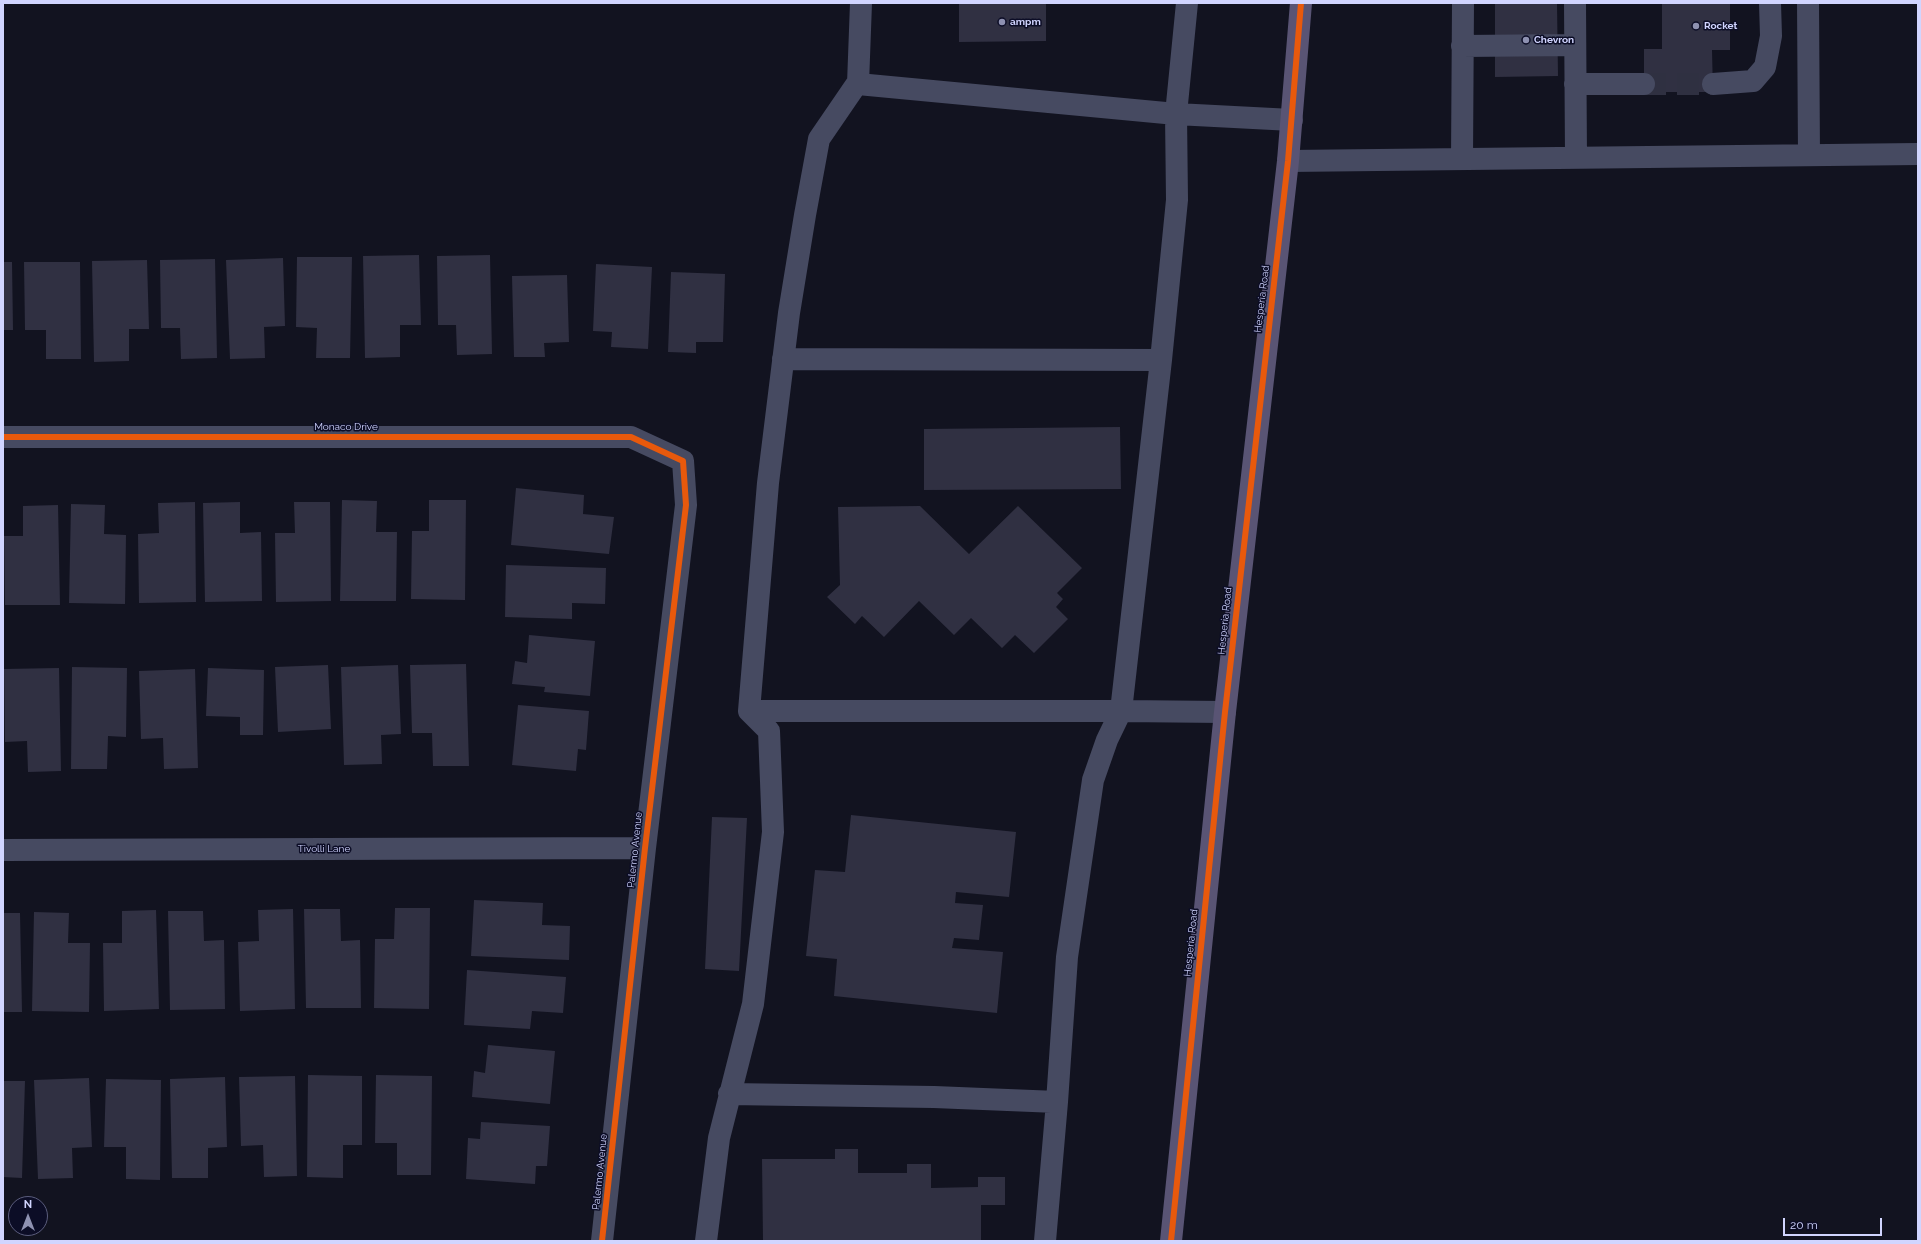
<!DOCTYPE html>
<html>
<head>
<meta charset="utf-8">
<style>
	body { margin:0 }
	#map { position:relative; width:1921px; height:1244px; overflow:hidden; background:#121320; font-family:Raleway,sans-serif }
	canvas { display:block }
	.frame { position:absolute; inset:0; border:4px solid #d1d5ff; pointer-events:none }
	.north { position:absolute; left:8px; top:1196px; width:40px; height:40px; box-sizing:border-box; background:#0c0d26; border:1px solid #5b5d7d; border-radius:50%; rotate:0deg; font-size:11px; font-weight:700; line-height:16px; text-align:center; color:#d1d5ff }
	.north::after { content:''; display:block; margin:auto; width:14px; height:18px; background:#8e91b1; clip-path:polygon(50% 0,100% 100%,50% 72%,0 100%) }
	.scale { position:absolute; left:1783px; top:1218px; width:99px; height:18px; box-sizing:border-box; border:2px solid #d1d5ff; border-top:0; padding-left:5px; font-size:12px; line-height:14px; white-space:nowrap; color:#d1d5ff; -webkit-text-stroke:3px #0c0d26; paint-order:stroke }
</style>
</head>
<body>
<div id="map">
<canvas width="1921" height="1244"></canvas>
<div class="frame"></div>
<div class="north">N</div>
<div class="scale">20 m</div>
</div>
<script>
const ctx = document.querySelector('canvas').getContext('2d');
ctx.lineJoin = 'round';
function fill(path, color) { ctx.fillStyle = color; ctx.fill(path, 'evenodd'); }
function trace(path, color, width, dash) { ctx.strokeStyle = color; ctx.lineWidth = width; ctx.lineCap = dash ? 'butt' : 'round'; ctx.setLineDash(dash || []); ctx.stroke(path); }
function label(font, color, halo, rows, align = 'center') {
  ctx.font = font + ' Raleway,sans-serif'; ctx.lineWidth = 3; ctx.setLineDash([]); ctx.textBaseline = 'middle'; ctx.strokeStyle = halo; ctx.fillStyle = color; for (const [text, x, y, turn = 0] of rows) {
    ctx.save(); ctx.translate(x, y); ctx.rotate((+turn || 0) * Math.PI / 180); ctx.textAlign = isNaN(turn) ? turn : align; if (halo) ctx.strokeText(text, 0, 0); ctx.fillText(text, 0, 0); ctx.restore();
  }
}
fill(new Path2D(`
	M959,3H1046V41L959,42Z
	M1495,3H1557L1558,76L1495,77Z
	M1662,3H1730V50H1712L1713,92H1644V49H1662Z
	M419,255L421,325H400V357L365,358L363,256Z
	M490,255L492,354L457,355L456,325H438L437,256Z
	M297,257H352L350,358H316L317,328L296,327Z
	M283,258L285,326L264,327L265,358L230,359L226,260Z
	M215,259L217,358L181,359L180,328H161L160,260Z
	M147,260L149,329H129V361L94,362L92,261Z
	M3,262H12L13,330H3Z
	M24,262H80L81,359H46V330H25Z
	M596,264L652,267L648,349L611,347L612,332L593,331Z
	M671,272L725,274L723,342H696V353L668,352Z
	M567,275L569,342L544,343L545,357H514L512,276Z
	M1120,427L1121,489L924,490V429Z
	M516,488L584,495L583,514L614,517L609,554L511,545Z
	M342,500L377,501L376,532H397L396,601H340Z
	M429,500H466L465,600L411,599L412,531H429Z
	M195,502L196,602L139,603L138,534L159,533L158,503Z
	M240,502V533L261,532L262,601L205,602L203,503Z
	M294,502H330L331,601L276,602L275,533H295Z
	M71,504L105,505L104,534L126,535L125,604L69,603Z
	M58,505L60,605H5L4,536H23V506Z
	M920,506L969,554L1018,506L1082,568L1057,593L1063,599L1056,607L1068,619L1034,653L1015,635L1002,648L971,618L954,635L919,601L884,637L862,616L855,624L827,597L840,585L838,507Z
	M506,565L606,568L605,604L572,603V619L505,617Z
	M529,635L595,641L590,696L544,692L545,687L512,684L515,661L527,663Z
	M466,664L469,766H433L432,733H412L410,665Z
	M328,665L331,729L278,732L275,667Z
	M398,665L401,734L381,735L382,764L344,765L341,667Z
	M72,667L127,668L126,737L108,736L107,769H71Z
	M59,668L61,771L28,772L27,741L5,742L4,669Z
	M208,668L264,670L263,735H240V717L206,716Z
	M195,669L198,768L164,769L163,738L141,739L139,671Z
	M518,705L589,711L586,750L578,749L576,771L512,765Z
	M851,815L1016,832L1009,897L956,892L955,903L983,905L979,940L954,938L952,948L1003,952L997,1013L834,996L837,959L806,956L815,870L845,872Z
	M712,817L747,818L739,971L705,969Z
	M474,900L543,903L542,925L570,926L569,960L471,956Z
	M395,908H430L429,1009L374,1008L375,939H394Z
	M293,909L295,1009L240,1011L238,942L259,941L258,910Z
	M304,909H340L341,941L360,940L361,1008H306Z
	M156,910L159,1009L104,1011L103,943H122V911Z
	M168,911H203L204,941L224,940L225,1009L170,1010Z
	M34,912L69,913L68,943H90L89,1012L32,1011Z
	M3,913H20L22,1012H3Z
	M467,970L566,977L563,1013L532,1011L530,1029L464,1025Z
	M488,1045L555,1051L550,1104L472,1097L474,1071L485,1073Z
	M308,1075L362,1076V1145H343V1178L307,1177Z
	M376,1075L432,1076L431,1175H397V1143H375Z
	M295,1076L297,1176L264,1177L263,1145L241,1146L239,1077Z
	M225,1077L227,1147L208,1148V1178H172L170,1079Z
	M89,1078L92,1147L72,1148L73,1178L38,1179L34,1080Z
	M106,1079L161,1080L160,1180L126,1179V1147H104Z
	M3,1081H25L22,1178L3,1177Z
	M481,1122L550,1126L547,1166H536L535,1184L466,1179L468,1138L480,1139Z
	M835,1149H858V1173H907V1164H931V1188L978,1187V1177H1005V1205H981V1241H763L762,1159H835Z`), '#303042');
trace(new Path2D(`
	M1644,84H1713`), '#2f3041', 22, [22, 11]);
trace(new Path2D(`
	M861,3L858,84L1176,114L1292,120
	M1187,3L1176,114L1177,200L1161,360L1121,711L1225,712
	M1575,3L1576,158
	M1808,3L1809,155
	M1462,46L1575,45
	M1575,84H1644
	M1713,84L1753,81L1765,67L1771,36L1770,3
	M1462,159L1463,3
	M1288,161L1918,154
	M783,359L1161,360
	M3,437H631L683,461L686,505L645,848L602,1241
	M749,711H1121L1107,740L1093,780L1067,957L1057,1102
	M3,850L645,848
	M729,1094L934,1097L1057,1102L1045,1241
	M706,1241L719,1138L753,1004L773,832L769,731L749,711L768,483L789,313L805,215L819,139L858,82`), '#464a61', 22);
trace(new Path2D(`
	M1171,1241L1225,712L1288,161L1301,3`), '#595474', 22);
trace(new Path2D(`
	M3,437H631L683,461L686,505L645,848L602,1241
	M1171,1241L1225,712L1288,161L1301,3`), '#e8590c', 6);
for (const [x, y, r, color] of [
	[1002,22,4,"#8e91b1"],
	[1696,26,4,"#8e91b1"],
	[1526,40,4,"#8e91b1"]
]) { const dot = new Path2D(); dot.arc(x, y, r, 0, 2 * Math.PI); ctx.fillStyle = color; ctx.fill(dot); trace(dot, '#0c0d26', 1.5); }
label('bold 10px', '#d1d5ff', '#0c0d26', [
	["ampm",1010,22],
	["Rocket",1704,26],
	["Chevron",1534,40]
], 'left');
label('10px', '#d1d5ff', '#0c0d26', [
	["Hesperia Road",1262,299,-83],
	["Monaco Drive",346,427],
	["Hesperia Road",1225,621,-84],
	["Tivolli Lane",324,849],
	["Palermo Avenue",635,850,-84],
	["Hesperia Road",1191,943,-84],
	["Palermo Avenue",600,1172,-84]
]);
</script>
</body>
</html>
